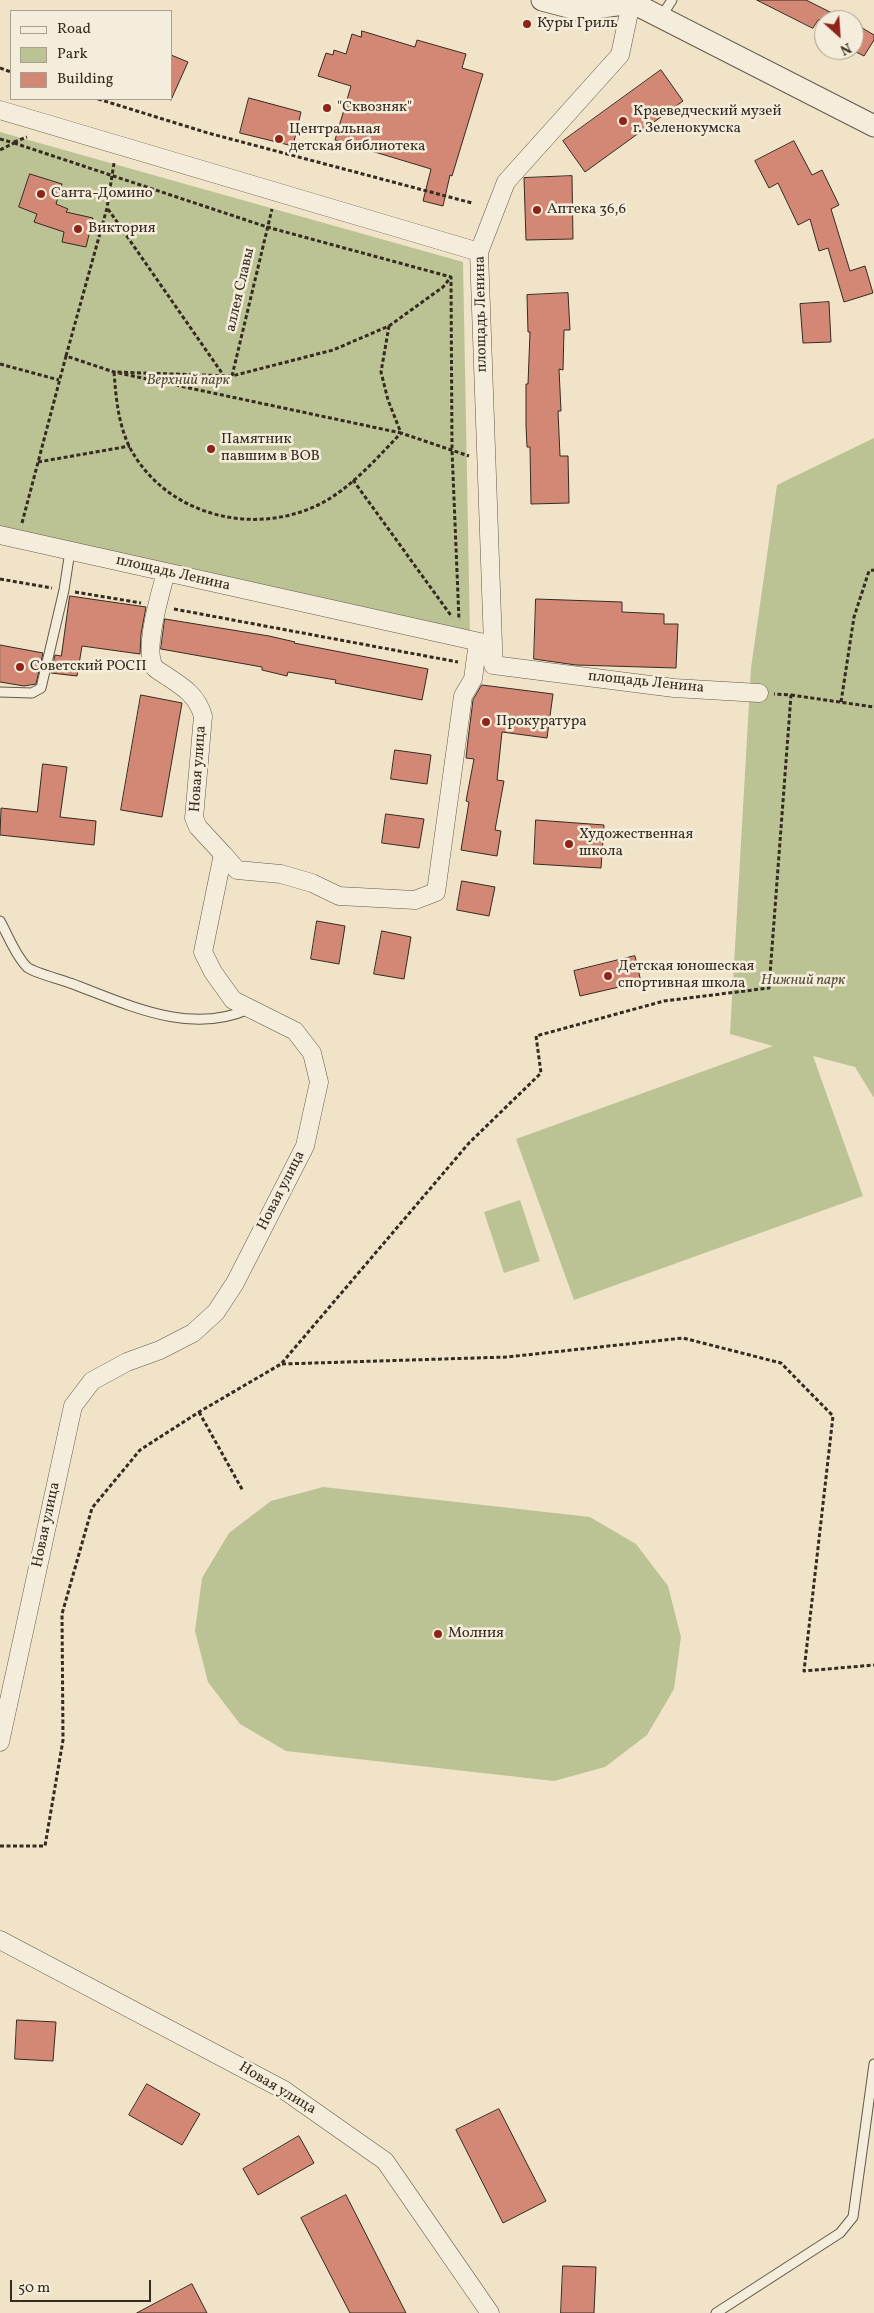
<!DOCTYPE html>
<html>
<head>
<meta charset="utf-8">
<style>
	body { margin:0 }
	#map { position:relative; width:874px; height:2313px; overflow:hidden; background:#f0e3c8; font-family:Vollkorn,serif }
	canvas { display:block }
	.legend { position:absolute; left:10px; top:10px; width:162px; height:90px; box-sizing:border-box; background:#f5eddb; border:1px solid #a99f91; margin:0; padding:6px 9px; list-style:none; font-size:15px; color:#362b21 }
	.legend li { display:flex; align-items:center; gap:10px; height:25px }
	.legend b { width:25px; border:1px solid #a99f91 }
	.north { position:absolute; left:814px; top:10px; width:50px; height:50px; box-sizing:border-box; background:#f5eddb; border:1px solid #a99f91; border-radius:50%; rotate:154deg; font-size:14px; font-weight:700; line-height:20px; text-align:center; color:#362b21 }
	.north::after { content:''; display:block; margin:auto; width:18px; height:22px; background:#8f2418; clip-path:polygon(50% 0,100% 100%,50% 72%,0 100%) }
	.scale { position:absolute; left:10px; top:2280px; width:141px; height:22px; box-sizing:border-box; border:2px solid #362b21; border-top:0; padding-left:6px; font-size:15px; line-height:18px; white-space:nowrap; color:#362b21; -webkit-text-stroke:4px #f5eddb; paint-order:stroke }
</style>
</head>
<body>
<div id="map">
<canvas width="874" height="2313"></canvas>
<ul class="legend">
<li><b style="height:6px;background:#f5eddb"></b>Road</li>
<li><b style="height:14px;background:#bbc395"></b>Park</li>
<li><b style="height:14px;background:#d28874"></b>Building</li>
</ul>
<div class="north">N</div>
<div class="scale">50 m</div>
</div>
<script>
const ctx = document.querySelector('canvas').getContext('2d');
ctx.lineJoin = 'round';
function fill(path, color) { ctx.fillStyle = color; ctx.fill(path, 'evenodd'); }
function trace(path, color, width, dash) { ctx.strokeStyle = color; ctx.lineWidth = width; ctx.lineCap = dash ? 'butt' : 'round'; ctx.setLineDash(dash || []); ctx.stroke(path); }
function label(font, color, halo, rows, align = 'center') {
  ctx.font = font + ' Vollkorn,serif'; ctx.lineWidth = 5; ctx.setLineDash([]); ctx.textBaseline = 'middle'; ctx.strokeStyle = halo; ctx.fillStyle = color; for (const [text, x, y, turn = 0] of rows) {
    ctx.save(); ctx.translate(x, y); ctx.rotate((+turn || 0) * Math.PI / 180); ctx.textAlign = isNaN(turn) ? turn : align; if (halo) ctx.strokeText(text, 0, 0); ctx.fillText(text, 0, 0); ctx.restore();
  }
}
fill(new Path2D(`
	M0,132L463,262L470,636L0,532Z
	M874,438V1098L855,1067L813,1056L863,1196L574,1300L516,1139L773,1046L730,1034L751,668L777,485Z
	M520,1200L540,1261L504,1273L484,1212Z
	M323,1487L590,1517L636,1544L668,1586L681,1637L674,1689L647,1735L605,1767L554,1781L286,1751L240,1724L208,1682L195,1631L202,1578L229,1533L271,1501Z`), '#bbc395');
const building = new Path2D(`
	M757,0H806L846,20H818L813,28Z
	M854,23L874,35V40L864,56L854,51Z
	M362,31L415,47L417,40L466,54L462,68L483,74L452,176L450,175L443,206L423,201L431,169L335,140L351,86L318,76L326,53L333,55L334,50L346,54L352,34L361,37Z
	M171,55L188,62L171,100Z
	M661,70L683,101L585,172L563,141Z
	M249,98L301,112L293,146L240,133Z
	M794,141L812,175L822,170L839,205L831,209L850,271L865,266L873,293L844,302L828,248L819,251L810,219L798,225L778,183L769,188L755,161Z
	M30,174L62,184L56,204L68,209L66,212L93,218L86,247L62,242L64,232L34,222L37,214L19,207Z
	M572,176L573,239L526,240L524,178Z
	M568,293L570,330H564L563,370L559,369L561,411H558L560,456H568L569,503L531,504L530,447H527L526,425V384H528L530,332H528L527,295Z
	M829,302L831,342L803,343L800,304Z
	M70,596L146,607L141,634L140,654L82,646L77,676L51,673L55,655L61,656Z
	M536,599L622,602V612L664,614V624H678L676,668L576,665L534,659Z
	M165,619L269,636L295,642L294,643L428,669L422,700L335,683L336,680L288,672L287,676L262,670V667L161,649Z
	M0,645L43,653L36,684L24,686L0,682Z
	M482,685L553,694L547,738L502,732L497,780L504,781L495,830L501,831L497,856L461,850L469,802L466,801L474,759L466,758L468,740L473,700Z
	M141,695L182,703L162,817L121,810Z
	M395,750L431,755L427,784L391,779Z
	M43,764L67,767L60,817L96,821L94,845L0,835L1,808L37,812Z
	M386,814L424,819L419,848L382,843Z
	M536,820L604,825L601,868L534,864Z
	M462,881L495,887L489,916L457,910Z
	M317,921L345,926L339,964L311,959Z
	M382,931L411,937L404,979L374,974Z
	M635,956L641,982L580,996L574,971Z
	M17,2020L56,2022L53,2061L15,2059Z
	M147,2084L200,2114L182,2145L129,2115Z
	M499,2109L546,2201L503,2223L456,2130Z
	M299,2136L314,2163L258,2195L243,2169Z
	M346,2195L406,2313H350L301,2218Z
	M563,2266L596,2267L594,2313H561Z
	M192,2284L207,2313H137Z`);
fill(building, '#d28874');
trace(building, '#362b21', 1);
const service = new Path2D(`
	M661,17L672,0
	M0,692L32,693L41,688L64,590L70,551
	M0,921C8,935 15,955 27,967C34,973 60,979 70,983C127,1004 189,1036 249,1009
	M716,2313L840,2233L853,2217L874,2064`);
const minor = new Path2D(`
	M0,110L479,252
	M0,535L493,645V665L674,688L759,693
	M493,645L479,252L506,182L620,55L631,3
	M223,854L237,870L281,874L312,883L339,896L415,900L436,892L463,696L473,679L478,642
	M0,1742L73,1406L92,1381L127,1362L160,1350L193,1333L216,1312L235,1283L305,1146L319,1082L312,1053L295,1031L233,1000L213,972L203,952L223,854L198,827L194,818L203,716C197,696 185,688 168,677C164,674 158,671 155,668C142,651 161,592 166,572
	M0,1940L284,2090L385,2161L490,2313`);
const tertiary = new Path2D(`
	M542,0L580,10L631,3
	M627,0L874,126`);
trace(service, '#64594b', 11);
trace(minor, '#64594b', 19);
trace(tertiary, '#64594b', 23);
trace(new Path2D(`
	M0,68L11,72
	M98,99L208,133L472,203
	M0,139L14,143L0,150
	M14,142L27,137
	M14,143L267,227L451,277
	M108,209L224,376
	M389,326L443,287L451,277L452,450L459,620
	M66,356L107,208L114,163
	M0,364L59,380
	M114,372C116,398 118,422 129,446C165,516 255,538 322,503C352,487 378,457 401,433L469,456
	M232,376L272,209
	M38,462L130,446
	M353,480L452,617
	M22,523L66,356L114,372L401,433L388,400L381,372L389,326L333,350L232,376L114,372
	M0,579L52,588
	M75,592L141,603
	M174,609L458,662
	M791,695L874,707
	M841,702L854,617L869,571L874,570
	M282,1364L507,1357L683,1338L781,1363L833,1416L804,1671L874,1665
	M199,1412L243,1491
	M0,1846H45L63,1740L62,1614L92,1508L140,1450L199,1412L281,1364L469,1143L541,1073L536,1036L664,1001L769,988L791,695L774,694`), '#362b21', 3, [4, 2.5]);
trace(service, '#f5eddb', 9);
trace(minor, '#f5eddb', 18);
trace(tertiary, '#f5eddb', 21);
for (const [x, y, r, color] of [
	[527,24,5,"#8f2418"],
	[327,108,5,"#8f2418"],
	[623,121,5,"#8f2418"],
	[279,139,5,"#8f2418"],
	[41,194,5,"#8f2418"],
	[537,210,5,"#8f2418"],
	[78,229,5,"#8f2418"],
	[211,449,5,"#8f2418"],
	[20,667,5,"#8f2418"],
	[486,722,5,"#8f2418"],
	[569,844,5,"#8f2418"],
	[608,976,5,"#8f2418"],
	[438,1634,5,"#8f2418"]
]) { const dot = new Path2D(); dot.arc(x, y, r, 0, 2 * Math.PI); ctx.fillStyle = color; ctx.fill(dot); trace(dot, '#f5eddb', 2); }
label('15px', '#362b21', '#f5eddb', [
	["Куры Гриль",537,24],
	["\"Сквозняк\"",337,108],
	["Краеведческий музей",633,112],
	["г. Зеленокумска",633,129],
	["Центральная",289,130],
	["детская библиотека",289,147],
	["Санта-Домино",51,194],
	["Аптека 36,6",547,210],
	["Виктория",88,229],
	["Памятник",221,440],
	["павшим в ВОВ",221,457],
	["Советский РОСП",30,667],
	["Прокуратура",496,722],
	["Художественная",579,835],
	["школа",579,852],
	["Детская юношеская",618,967],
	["спортивная школа",618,984],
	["Молния",448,1634]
], 'left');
label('15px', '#362b21', '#f5eddb', [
	["аллея Славы",241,290,-77],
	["площадь Ленина",482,314,-91],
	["площадь Ленина",173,574,13],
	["площадь Ленина",646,683,6],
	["Новая улица",199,769,-86],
	["Новая улица",282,1191,-63],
	["Новая улица",47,1525,-78],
	["Новая улица",277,2089,31]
]);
label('italic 15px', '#57513e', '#f5eddb', [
	["Верхний парк",188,381],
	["Нижний парк",803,981]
]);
</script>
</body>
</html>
